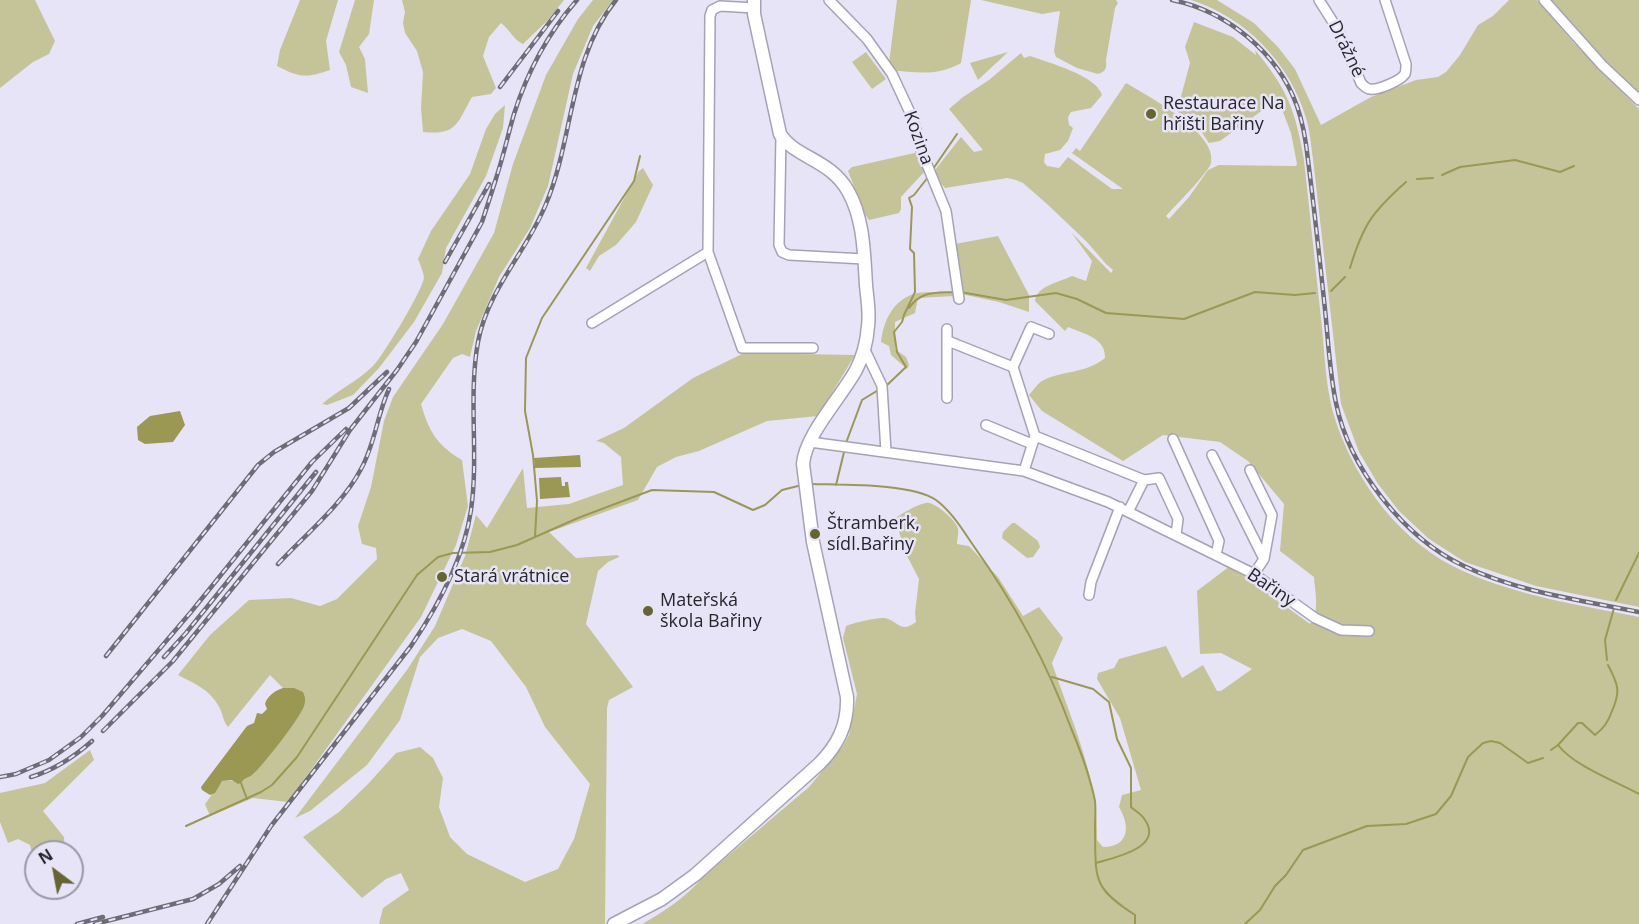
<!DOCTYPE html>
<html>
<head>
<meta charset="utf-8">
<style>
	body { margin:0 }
	#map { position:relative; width:1639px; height:924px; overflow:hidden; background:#e7e4f7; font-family:"Open Sans",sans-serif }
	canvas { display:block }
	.north { position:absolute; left:24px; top:840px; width:60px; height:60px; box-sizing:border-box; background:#e7e4f7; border:2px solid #9a98a6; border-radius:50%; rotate:328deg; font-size:16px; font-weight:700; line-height:24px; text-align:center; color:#27262d }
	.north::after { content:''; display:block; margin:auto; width:21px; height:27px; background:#666431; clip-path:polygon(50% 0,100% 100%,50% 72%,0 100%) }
</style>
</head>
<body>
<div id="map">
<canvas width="1639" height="924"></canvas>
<div class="north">N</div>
</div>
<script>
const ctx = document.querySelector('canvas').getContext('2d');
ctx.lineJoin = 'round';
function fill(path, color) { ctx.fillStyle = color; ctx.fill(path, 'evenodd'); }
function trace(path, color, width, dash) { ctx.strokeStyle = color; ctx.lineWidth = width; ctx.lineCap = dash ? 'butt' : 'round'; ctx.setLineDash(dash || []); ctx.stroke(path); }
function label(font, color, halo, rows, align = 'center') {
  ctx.font = font + ' "Open Sans",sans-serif'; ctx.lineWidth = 5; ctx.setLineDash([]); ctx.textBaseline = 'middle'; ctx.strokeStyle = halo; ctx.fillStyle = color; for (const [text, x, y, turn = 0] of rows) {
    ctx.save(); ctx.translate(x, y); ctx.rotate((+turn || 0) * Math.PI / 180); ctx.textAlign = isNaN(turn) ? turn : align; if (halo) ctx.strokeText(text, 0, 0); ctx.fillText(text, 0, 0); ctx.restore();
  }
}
fill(new Path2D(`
	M0,0H35L55,41L49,54L33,62L0,88Z
	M300,0H338L326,41L330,70C306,78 300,78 277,66L280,50Z
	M355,0H374L369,34L359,47L365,59L368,93L351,87L346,65L339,52Z
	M402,0H564L548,20L523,44C514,40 509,29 501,23L489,37L483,56L496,88L491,94L472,97C456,125 457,135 423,132L421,108L423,72L417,51L405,33L403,23L405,12Z
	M593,0H613L593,26L573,74L548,186L530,228L499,277L476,331L470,357L462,354L453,358L421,404C429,432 437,445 462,460L468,506L456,545L421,617L288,802L253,798L210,816L205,804L222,781L243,780L253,774L294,688H283L270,675L228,727C222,720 223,712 218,705C209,689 193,683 178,675L210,635L249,600L291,598L320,606L337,599L377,559L376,548L362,544L358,526L371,487L384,421L393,397L443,324L494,233L513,164L546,75L578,19Z
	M897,0H971L961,63C939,76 916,73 892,70L889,63Z
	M981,0H1116L1118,3L1115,8L1106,60C1107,67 1106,72 1098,74L1077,68L1056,57L1054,51L1060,11L1042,14Z
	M1191,0H1217L1254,23L1278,47L1295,69L1321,125L1371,97L1416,80L1438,77L1446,72L1460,55L1478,25L1493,16L1509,0H1537L1574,43L1639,109V607L1536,586L1465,562L1429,539L1399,511L1378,484L1359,452L1341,404L1313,159C1311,145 1310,131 1306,118C1290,63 1245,17 1191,0Z
	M1547,0H1639V97Z
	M1194,22L1233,37L1256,55L1255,50C1287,88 1296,112 1304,160C1310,216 1316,272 1322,328C1325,359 1326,393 1336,422C1357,484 1402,544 1463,571C1518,596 1580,605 1639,617V924H642C664,912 687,896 703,877L809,787L843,746L849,735L857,694L843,638L846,626C852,623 878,617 885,618C898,621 901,634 916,622L915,613L919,579L905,552L895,518C904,513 915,505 926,503C934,501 957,521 958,529C959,533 957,540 957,544L969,546L998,577L1023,616L1039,607L1063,638L1052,663C1071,720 1099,778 1097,840L1103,847C1130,847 1130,825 1119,807L1122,795L1141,790L1120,718L1097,679L1098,673L1114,668L1119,659L1166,646L1182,678L1203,665L1217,691H1221L1252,669L1221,653L1200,654L1197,591L1230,566L1310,624C1320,611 1315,593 1314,577L1280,551L1284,504L1248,461L1220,442L1163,435L1123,461L1042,411L1029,395C1033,391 1037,384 1042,381C1062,370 1083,375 1105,358C1106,338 1084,334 1068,327L1065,331L1035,301C1036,286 1060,282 1072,276L1086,281L1092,261L1071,232L1111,273L1113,270L1106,264L1087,242L1047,204L1023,183L1016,180L1007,178L945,188L940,182L935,170L961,137L974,152L983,150L949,109L963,97L989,80L1021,53L1024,58L1030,56C1049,63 1096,75 1102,95L1091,108L1071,112L1068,117L1069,125L1073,128L1068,141L1060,150L1045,154L1044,162L1047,166L1059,168L1068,157L1112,189H1123L1072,153L1076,148L1080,151L1126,83C1148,96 1218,133 1211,163C1209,172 1174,207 1166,216L1169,219L1189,197L1208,170L1219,165L1296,166L1297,164L1291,133L1278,99L1220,141L1209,143L1198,127L1177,111L1190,63L1185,47Z
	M866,52L886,79L872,89L852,62Z
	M1008,52L978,80L970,63Z
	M505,105L503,128L486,176L446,248L442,273L414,322L379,368L353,395L327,405L322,404C338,390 358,381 374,365C383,356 424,288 424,277C423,271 420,264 418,259L431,231L470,174L486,129L495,114Z
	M919,152L925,171L901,197V209L899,213L869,220L865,214L848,171L852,167Z
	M643,168L653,185L636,222L616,245L599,256L590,271L586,268L639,171Z
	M998,236L1029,295V312L999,302L961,294L955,244Z
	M953,293L954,296L918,298L915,313L895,322V349L906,357L909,365L907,369L891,355L889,346L881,342C883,322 893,300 914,294C926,291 941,293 953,293Z
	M744,353L855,355L818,416L767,421L699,451L676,457L657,467L638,500L549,532L576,558L618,555L619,557L608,562L598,571L586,624L633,687L609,700L607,708L605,924H379L383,908L409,890L401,873L386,879L362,898L303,837L339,812L368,784L396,753L420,747L433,758L443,778L439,807L450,837L467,854L525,882L558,869L574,839L590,784L545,727L526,687L491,641L462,629L438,638L420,657L400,720L367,765L310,811L295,818L407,670L435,626L465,556L476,515L487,528L523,468L527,508L569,504L623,485L621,457L604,443L596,441L624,428L693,378Z
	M1012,523H1015L1038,541L1040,547L1033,557L1027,558L1002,538L1003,532Z
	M90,750L94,760L43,811L64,837L65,852H36L35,865L30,845L18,839L8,843L0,822V793L45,783Z`), '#c5c498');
fill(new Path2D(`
	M180,411L185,425L173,442L145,444L138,440L137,427L150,416Z
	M580,455L581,467L535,468L534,458Z
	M561,477L562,486H565V482H568L570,497L540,499L539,478Z
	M283,688H294L303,692C305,697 306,700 304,706C300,718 262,767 252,775C248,778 244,778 241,783L238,784L232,780L222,781L215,793L210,795L202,790L201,787L247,726L254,723L257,713L262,714L267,709L265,704C267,696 276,690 283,688Z`), '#9a9852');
trace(new Path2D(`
	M933,169L957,134
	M1442,175L1460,167L1515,160L1560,172L1574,166
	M1417,179L1433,178
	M1350,268C1363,225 1372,212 1406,182
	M1331,291L1345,277
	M960,292L1006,300L1056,293L1077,299L1106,313L1184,319L1255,292L1295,295L1315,293
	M909,308C921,291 934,293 954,292
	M904,315L915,292L914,253L910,249L912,207L909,198L914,195L929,176
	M885,387L906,367L897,352L894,332L902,322L904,315
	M846,443L862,400L880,389
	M811,484C842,485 911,483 936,500C951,511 962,529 973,545C1013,601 1047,663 1071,728C1081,752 1090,776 1095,801C1096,810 1095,820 1095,829C1096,878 1091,887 1135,915V924
	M836,485L845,448
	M535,537L537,501L533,455L525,411L526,358L542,318L634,181L640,156
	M1616,600L1639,553
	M1607,660L1605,640L1614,608
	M1052,677L1093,689L1109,702L1117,739L1131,768V807C1135,811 1142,814 1145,820C1164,848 1113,858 1096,863
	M1558,745L1578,723H1582L1595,735C1604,728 1608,722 1612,711C1621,691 1618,684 1608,665
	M1551,750L1558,745C1574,766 1615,781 1639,794
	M241,783L247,799
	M186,826L261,792L272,785L297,757L417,575L438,557L453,553L490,552L517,545L578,518L652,490L714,492L753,510L765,505L782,490L802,485
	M1245,924L1260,910L1275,886L1286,875L1303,850L1367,826L1406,824L1436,814L1451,796L1468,757L1483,743L1491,741L1500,743L1528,763L1543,758`), '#9a9852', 2);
const minor = new Path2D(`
	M829,0L867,39L892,74L913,119L921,150L946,211L959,299
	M1319,0L1338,30L1361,83C1364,86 1364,87 1369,89C1377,91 1400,81 1405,74C1406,71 1406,67 1406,64L1385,0
	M1544,0L1602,65L1639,100
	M754,8L720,6L712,10L710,16L708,252L742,348H813
	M781,136L779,245L782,252L789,255L864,259
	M592,323L708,252
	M947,329V398
	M948,341L1013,367
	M864,348L882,386L886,452
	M986,425L1032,444
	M1035,436L1144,480L1159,478L1178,519L1176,535
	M1173,439L1219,541L1216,555
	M810,442L1024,471L1108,502L1254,574L1315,618L1341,630L1369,631
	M1212,455L1264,559L1254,574
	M1250,470L1272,515L1264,559
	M1024,471L1035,436L1013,367L1031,327L1049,334
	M1128,512L1144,480
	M1089,595L1091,582L1120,507`);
const major = new Path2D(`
	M614,924L662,899L695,875L819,764C838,745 848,725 847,697L813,542L803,464C805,435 842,396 856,370C863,357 867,340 868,326C870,312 867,298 866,285C864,254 864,219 848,191C830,159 795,158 780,134L754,14V0`);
trace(minor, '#a5a2b5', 12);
trace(major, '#a5a2b5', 15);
trace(minor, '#fff', 9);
trace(major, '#fff', 12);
const rail = new Path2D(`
	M1172,0C1227,11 1278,53 1297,106C1303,123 1306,141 1308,160C1314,206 1319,253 1324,300C1328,334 1329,370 1336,403C1349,468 1404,538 1464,566C1518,592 1580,600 1639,612
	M500,87L558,11
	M493,187C502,163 507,138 514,114C527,73 548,33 577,0
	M445,262L489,184
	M278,564C305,535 343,504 361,469C375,444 377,415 389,389
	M106,656L258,465L274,452L349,408L387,372
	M164,657L186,633L316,472
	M103,731L173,661L312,491L350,430L397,370L416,342L482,222L496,179
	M0,777L16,774L49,760L81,737L102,716L191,612L312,462L346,429
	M31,777C54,770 74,757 92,741
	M77,924L103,917
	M95,924L193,899L219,884L240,866
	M207,924L271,826L411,646C438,606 464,559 471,510C479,455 468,397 478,342C488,289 526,253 546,204C574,137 569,58 616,0`);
trace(rail, '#6e6c77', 4.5);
trace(rail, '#e7e4f7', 2, [7]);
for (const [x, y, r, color] of [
	[1151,114,6,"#666431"],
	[815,534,6,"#666431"],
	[442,577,6,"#666431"],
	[648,611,6,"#666431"]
]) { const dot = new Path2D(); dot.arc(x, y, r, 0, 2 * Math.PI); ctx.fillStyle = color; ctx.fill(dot); trace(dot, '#e7e4f7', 2); }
label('18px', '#27262d', '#e7e4f7', [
	["Drážné",1346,49,64],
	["Kozina",918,138,70],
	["Bařiny",1271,588,34]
]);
label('18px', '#27262d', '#e7e4f7', [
	["Restaurace Na",1163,104],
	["hřišti Bařiny",1163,125],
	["Štramberk,",827,524],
	["sídl.Bařiny",827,545],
	["Stará vrátnice",454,577],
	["Mateřská",660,601],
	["škola Bařiny",660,622]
], 'left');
</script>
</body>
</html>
